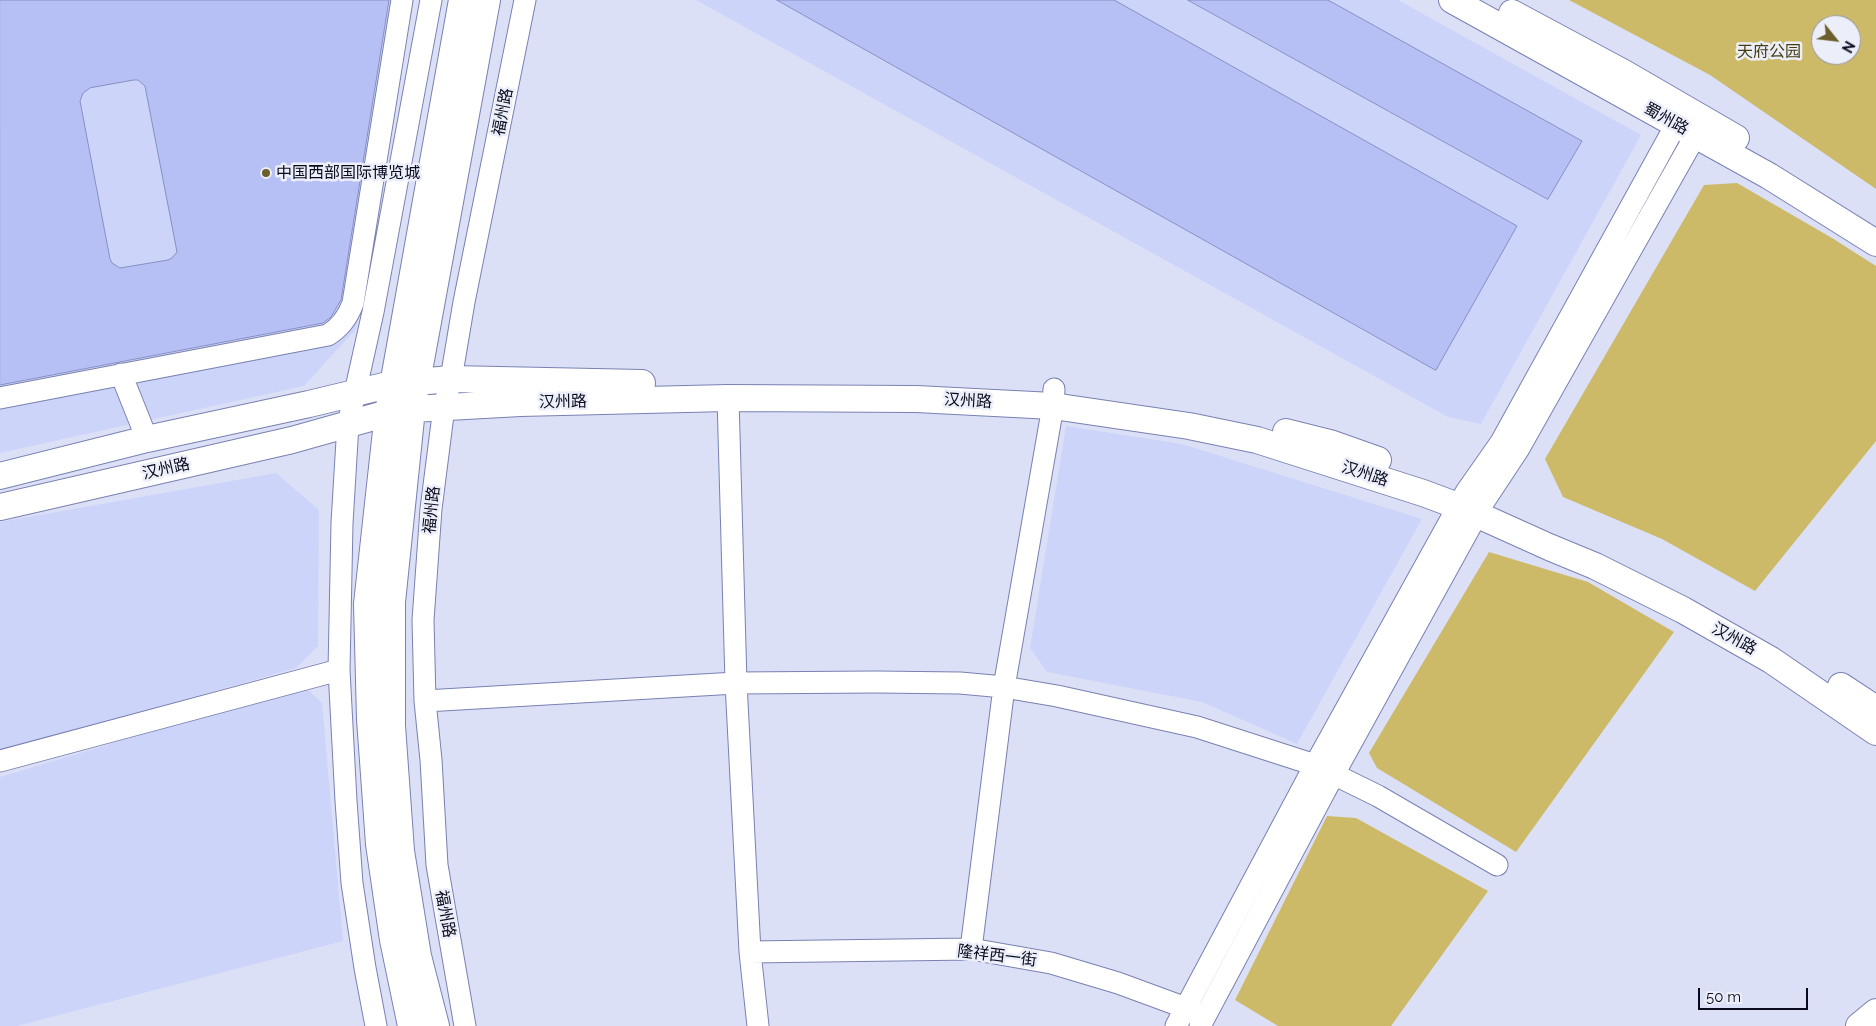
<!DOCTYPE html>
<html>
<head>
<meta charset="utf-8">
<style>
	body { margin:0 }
	#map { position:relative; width:1876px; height:1026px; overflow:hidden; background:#dce0f6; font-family:Raleway,sans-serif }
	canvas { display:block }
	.north { position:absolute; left:1811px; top:15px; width:50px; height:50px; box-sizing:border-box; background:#eceef9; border:1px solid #9193a1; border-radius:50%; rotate:119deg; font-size:14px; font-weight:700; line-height:20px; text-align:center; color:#090b1d }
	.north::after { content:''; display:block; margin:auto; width:18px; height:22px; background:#6b602c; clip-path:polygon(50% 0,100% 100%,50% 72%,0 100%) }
	.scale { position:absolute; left:1698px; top:988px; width:110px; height:22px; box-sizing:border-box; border:2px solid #090b1d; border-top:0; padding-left:6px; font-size:15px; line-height:18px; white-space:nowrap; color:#090b1d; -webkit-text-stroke:4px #eceef9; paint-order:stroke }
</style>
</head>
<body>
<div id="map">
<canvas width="1876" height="1026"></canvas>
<div class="north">N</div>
<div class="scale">50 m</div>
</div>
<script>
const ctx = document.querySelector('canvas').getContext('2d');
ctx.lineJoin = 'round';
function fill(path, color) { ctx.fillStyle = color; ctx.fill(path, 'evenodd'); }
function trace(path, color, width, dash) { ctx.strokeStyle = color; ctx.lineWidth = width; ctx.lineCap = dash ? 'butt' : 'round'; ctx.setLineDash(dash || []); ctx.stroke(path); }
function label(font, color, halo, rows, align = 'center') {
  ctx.font = font + ' Raleway,"Noto Sans SC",sans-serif'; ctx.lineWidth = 5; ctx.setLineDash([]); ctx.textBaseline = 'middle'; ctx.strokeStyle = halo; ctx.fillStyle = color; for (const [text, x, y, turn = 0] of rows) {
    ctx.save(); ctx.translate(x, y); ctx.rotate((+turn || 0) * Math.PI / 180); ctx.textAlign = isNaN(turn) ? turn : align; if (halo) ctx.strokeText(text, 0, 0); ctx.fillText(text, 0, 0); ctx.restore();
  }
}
fill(new Path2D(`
	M0,0H414L406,39L356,329L304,386L0,453Z
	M696,0H1398L1641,135L1481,424L1448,417Z
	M1066,426L1182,444L1422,519L1297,744L1202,702L1047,672L1030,648Z
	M276,473L319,510L318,646L296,668L0,752V522Z
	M304,686L322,703L343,941L17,1026H0V777Z`), '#cdd4f9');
fill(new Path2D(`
	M1569,0H1876V189L1710,75ZM1821,25H1851V55H1821Z
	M1737,183L1832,238L1876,266V441L1755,591L1662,539L1563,497L1545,459L1704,185Z
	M1489,552L1588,582L1674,632L1516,852L1377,768L1369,753Z
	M1327,816L1356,818L1488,891L1391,1026H1278L1235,1000Z`), '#ccba68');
const building = new Path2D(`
	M0,0H389L341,300L331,317L323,323L0,385ZM134,80H138L145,86L177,252L172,258L168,260L120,268L112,263L110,259L80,101L83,93L90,88Z
	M777,0H1114L1517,226L1436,370Z
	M1188,0H1328L1582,141L1548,199Z`);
fill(building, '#b7c0f5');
trace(building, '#8890c2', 1);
const minor = new Path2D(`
	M121,374L147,439
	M0,398L328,335C341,327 348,317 353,303L402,0
	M728,398L736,683L750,952L758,1026
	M425,701L736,683L876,682L960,683L1004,687L1057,696L1197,727L1315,765L1378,796L1497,865
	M0,761L339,670
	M971,949L1004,687L1053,406L1054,389
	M750,952L971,949L1051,963L1118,983L1186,1008L1197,1015
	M376,1026L365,968L352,883L346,801L339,670L342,523L348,424L373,312L431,0
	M465,1026L437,865L431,760L425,701L423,620L431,509L444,407L451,379L464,302L525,0
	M1176,1026L1315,765L1466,492L1501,442L1684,110
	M1200,1026L1334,774L1485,500L1518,450L1703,122`);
const major = new Path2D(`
	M1452,0L1769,176L1876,243
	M1512,13L1624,73L1736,138
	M1286,432L1330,443L1378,460
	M0,476L147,439L309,404L392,384L451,379L642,383
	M0,507L292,440L388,413L412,409L520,403L728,398L916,399L1053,406L1189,426L1257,440L1423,493L1458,506L1549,547L1595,566L1683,610L1771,660L1876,732
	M1841,686L1876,709
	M411,1026L393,940L379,844L370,719L367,604L388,413L462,0
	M436,1026L418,956L401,851L392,726V602L412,409L487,0
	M1859,1026L1876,1012`);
trace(minor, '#7981b2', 23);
trace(major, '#7981b2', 28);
trace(minor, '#fff', 21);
trace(major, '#fff', 26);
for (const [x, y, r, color] of [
	[266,173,5,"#6b602c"]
]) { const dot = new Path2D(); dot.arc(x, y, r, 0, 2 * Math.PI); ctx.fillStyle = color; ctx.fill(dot); trace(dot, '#eceef9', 2); }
label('16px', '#453c10', '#eceef9', [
	["天府公园",1769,52]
]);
label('16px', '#090b1d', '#eceef9', [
	["福州路",503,112,-79],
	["蜀州路",1666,119,29],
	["汉州路",968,401,3],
	["汉州路",563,402,-1],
	["汉州路",166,469,-13],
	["汉州路",1365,474,18],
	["福州路",432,510,-84],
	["汉州路",1734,639,29],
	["福州路",445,914,80],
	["隆祥西一街",997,956,7]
]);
label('16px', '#090b1d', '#eceef9', [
	["中国西部国际博览城",276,173]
], 'left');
</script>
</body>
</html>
